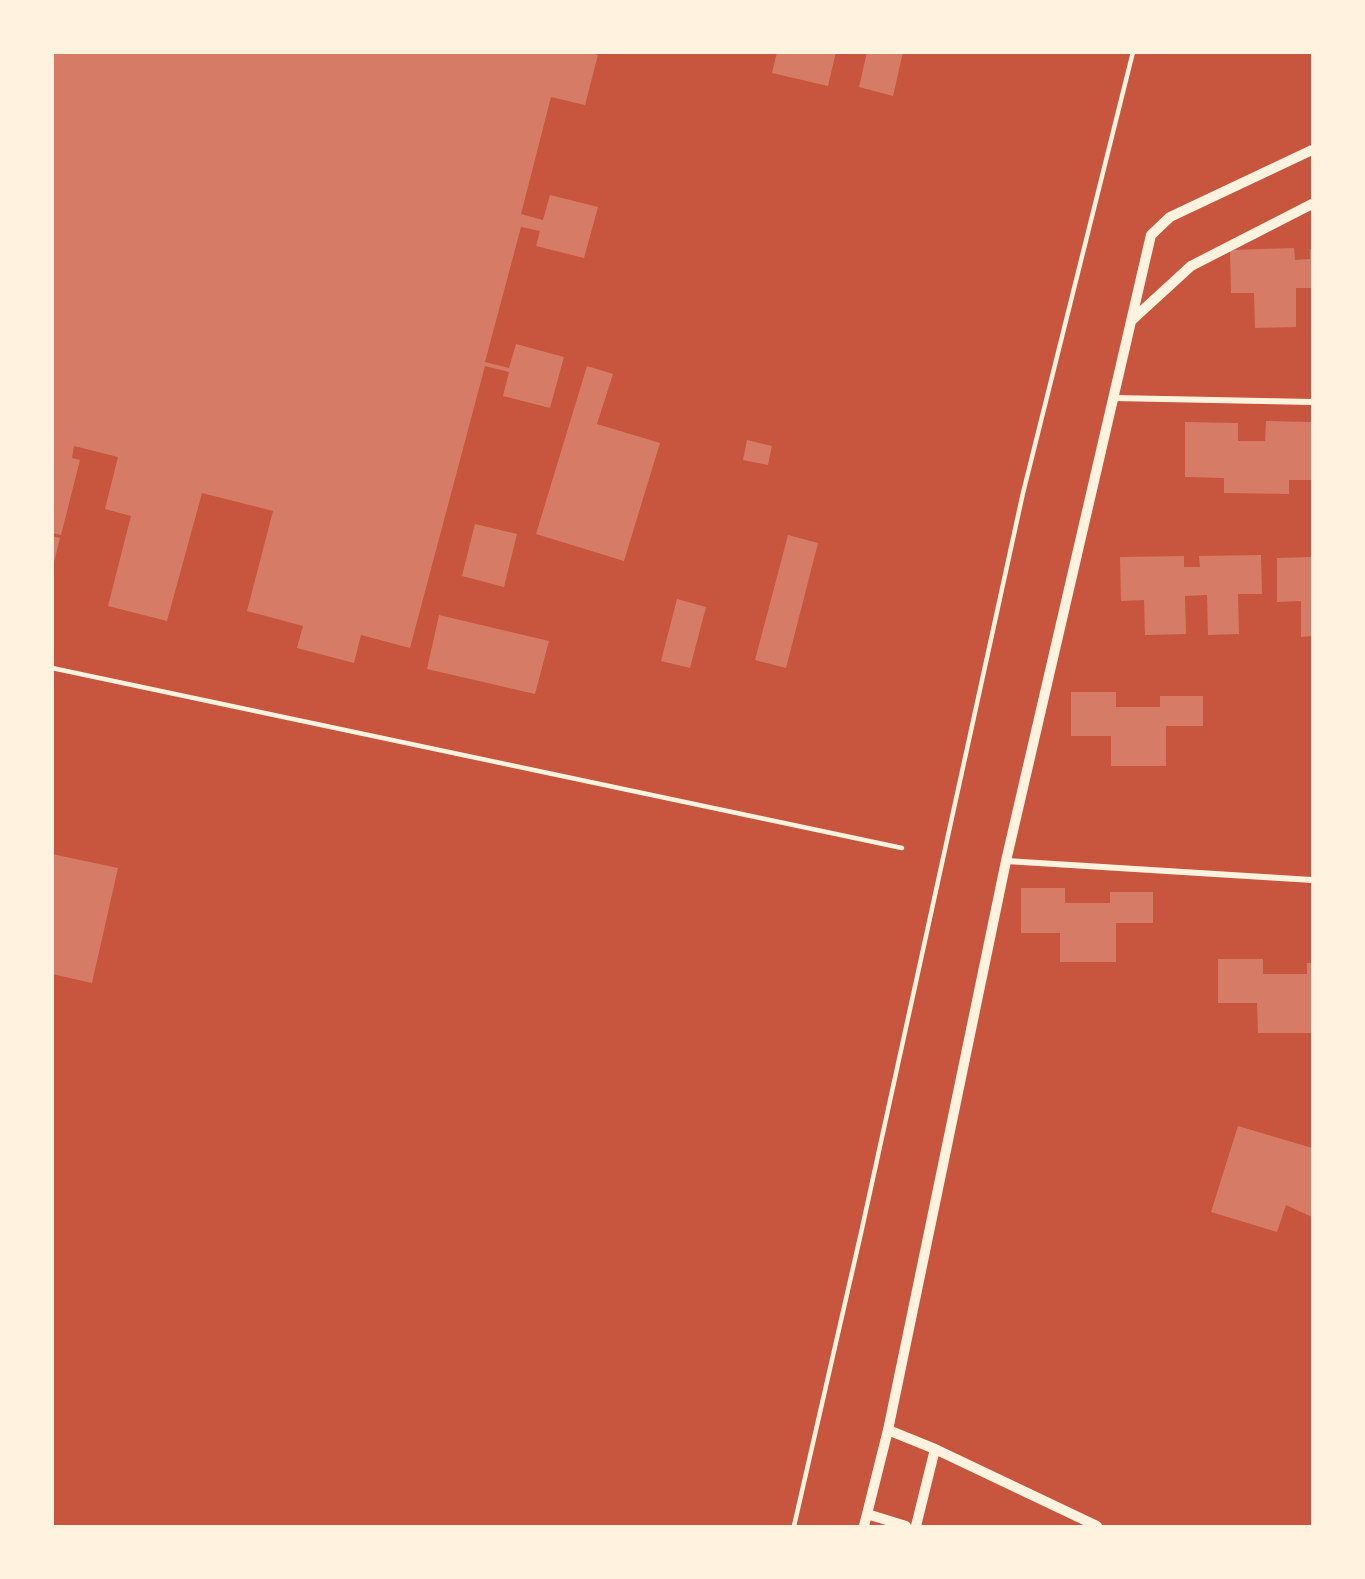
<!DOCTYPE html>
<html>
<head>
<meta charset="utf-8">
<style>
	body { margin:0 }
	#map { position:relative; width:1365px; height:1579px; overflow:hidden; background:#c8553d; font-family:Raleway,sans-serif }
	canvas { display:block }
	.frame { position:absolute; inset:0; border:54px solid #fff3e0; pointer-events:none }
</style>
</head>
<body>
<div id="map">
<canvas width="1365" height="1579"></canvas>
<div class="frame"></div>
</div>
<script>
const ctx = document.querySelector('canvas').getContext('2d');
ctx.lineJoin = 'round';
function fill(path, color) { ctx.fillStyle = color; ctx.fill(path, 'evenodd'); }
function trace(path, color, width, dash) { ctx.strokeStyle = color; ctx.lineWidth = width; ctx.lineCap = dash ? 'butt' : 'round'; ctx.setLineDash(dash || []); ctx.stroke(path); }
fill(new Path2D(`
	M52,52H588L598,55L585,105L551,97L521,214L543,220L550,195L598,207L584,258L536,246L540,231L521,227L485,362L509,368L516,344L564,357L550,408L503,396L509,372L485,366L410,648L361,635L354,663L297,648L303,626L247,611L273,511L202,493L167,621L108,606L131,516L105,509L118,457L74,446L72,458L80,460L61,535L52,533Z
	M777,52H836L828,86L772,73Z
	M867,52H903L893,96L859,87Z
	M1294,248L1295,260L1310,259V249H1312V288H1296V327L1255,328L1254,293H1231L1230,250Z
	M587,366L613,374L597,424L660,443L624,561L536,534Z
	M1266,421L1312,422V480H1289V494L1224,493V478L1185,477V422L1238,423V441H1265Z
	M747,440L772,446L768,465L743,460Z
	M475,524L517,534L504,587L462,576Z
	M788,535L818,543L786,668L755,660Z
	M52,536L60,538L53,566H52Z
	M1261,555L1262,594H1238L1239,634L1208,635L1207,595L1185,596L1186,634L1145,635L1144,600L1121,601L1120,557L1184,556V567H1200L1199,556Z
	M1312,557V636L1301,637V601L1277,602V558Z
	M677,599L706,607L690,668L661,661Z
	M439,615L549,641L535,694L427,669Z
	M1071,692H1116V707H1160V696H1203V726H1166V766H1111V736H1071Z
	M52,854L118,868L92,983L52,974Z
	M1021,888H1065V903H1110V892H1153V923H1116V962H1060V933H1021Z
	M1218,959H1263V974H1307V963H1312V1033H1258L1257,1003H1218Z
	M1238,1126L1312,1148V1217L1286,1205L1277,1232L1211,1212Z`), '#d67c66');
trace(new Path2D(`
	M52,668L902,848
	M794,1526L861,1233L1023,493L1133,52`), '#fff3e0', 4.5);
trace(new Path2D(`
	M1114,398L1312,402
	M1006,861L1312,880`), '#fff3e0', 6);
trace(new Path2D(`
	M1132,320L1191,266L1312,204
	M888,1430L935,1449L1097,1526
	M867,1514L906,1526
	M864,1526L888,1430L1006,861L1151,235L1170,217L1312,150
	M916,1526L935,1449`), '#fff3e0', 10);
</script>
</body>
</html>
